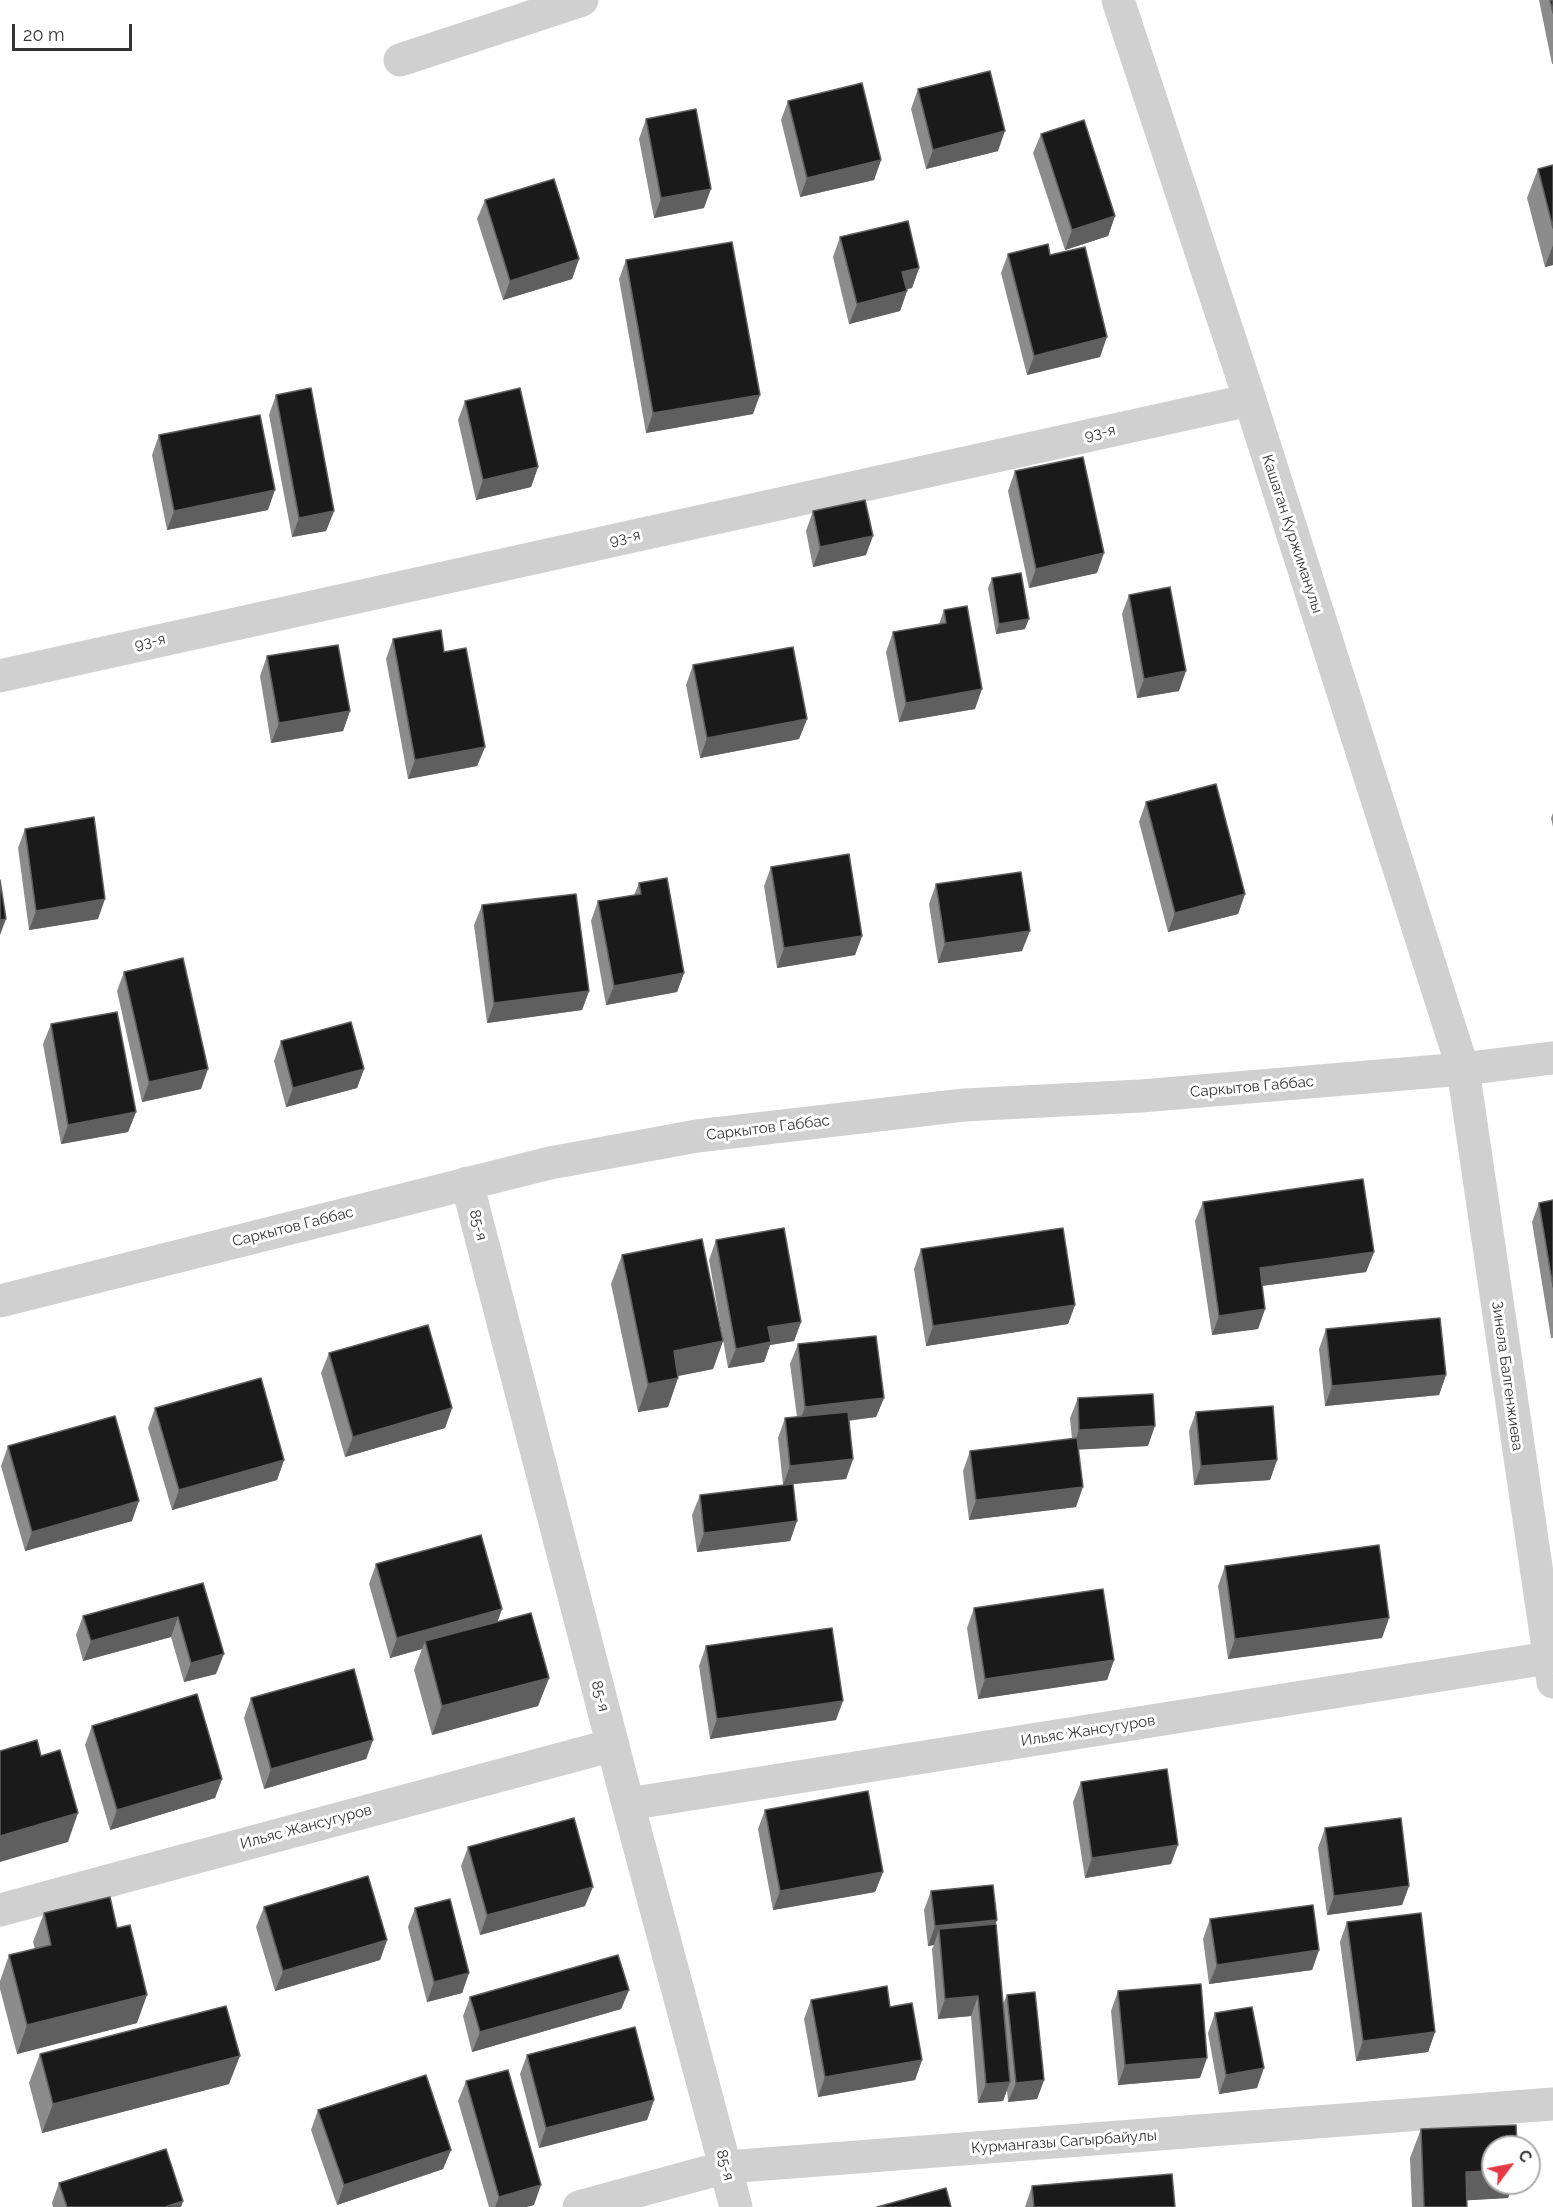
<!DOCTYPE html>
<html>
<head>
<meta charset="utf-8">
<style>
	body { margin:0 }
	#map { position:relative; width:1553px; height:2207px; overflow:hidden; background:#fff; font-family:Raleway,sans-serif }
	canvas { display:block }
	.north { position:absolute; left:1481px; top:2135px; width:60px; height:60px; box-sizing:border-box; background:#fff; border:2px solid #adadad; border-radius:50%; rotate:58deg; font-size:16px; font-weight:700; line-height:24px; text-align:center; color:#333 }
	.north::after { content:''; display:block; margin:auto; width:21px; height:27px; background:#e63946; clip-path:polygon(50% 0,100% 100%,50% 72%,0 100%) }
	.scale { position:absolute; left:12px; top:24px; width:120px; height:27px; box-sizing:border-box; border:3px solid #333; border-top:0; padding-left:8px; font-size:18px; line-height:21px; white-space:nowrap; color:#333; -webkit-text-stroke:4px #fff; paint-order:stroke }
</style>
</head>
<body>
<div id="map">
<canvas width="1553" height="2207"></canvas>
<div class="north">С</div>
<div class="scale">20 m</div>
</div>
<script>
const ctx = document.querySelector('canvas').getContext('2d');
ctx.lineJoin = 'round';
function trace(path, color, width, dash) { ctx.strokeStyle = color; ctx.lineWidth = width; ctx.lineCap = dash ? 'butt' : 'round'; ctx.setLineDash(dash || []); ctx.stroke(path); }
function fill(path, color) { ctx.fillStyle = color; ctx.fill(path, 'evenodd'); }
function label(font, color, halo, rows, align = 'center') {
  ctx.font = font + ' Raleway,sans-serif'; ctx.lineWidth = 6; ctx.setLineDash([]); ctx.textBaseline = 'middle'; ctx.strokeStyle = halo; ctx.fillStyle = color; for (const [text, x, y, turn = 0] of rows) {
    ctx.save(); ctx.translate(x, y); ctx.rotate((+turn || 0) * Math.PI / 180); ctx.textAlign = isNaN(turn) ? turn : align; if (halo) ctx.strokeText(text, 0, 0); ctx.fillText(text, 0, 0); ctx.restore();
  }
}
trace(new Path2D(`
	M1118,0L1250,400L1463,1069L1553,1682
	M400,60L582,0
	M0,676L1250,400
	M467,1183L628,1804L736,2207
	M0,1301L550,1163L697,1136L964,1105L1141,1096L1463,1069L1553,1058
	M628,1804L1548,1658
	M0,1910L613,1745
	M579,2207L726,2167L1553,2104`), '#d0d0d0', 33);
fill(new Path2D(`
	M1539,0H1553V64H1552Z
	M918,89L998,151L926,169L911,109Z
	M788,101L881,160L874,180L800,197L781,120Z
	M646,119L704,208L654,218L639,139Z
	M1041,134L1115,216L1108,236L1065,250L1033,153Z
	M1553,165V265L1545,267L1527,198L1538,169Z
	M485,200L579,259L572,279L503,300L477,219Z
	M840,237L919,268L912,288L906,289L907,291L900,311L849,324L833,257Z
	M1008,254L1050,255L1100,357L1027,375L1001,273Z
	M626,260L753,414L646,433L619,279Z
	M276,395L334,511L326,531L292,537L269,415Z
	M465,401L538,467L531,487L476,500L458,420Z
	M159,435L268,510L167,530L152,455Z
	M1015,471L1097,573L1029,588L1008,491Z
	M813,511L866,555L813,567L806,531Z
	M992,578L1025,629L996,634L988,588Z
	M1129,595L1179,691L1137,698L1122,614Z
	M944,610L975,709L899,722L886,652L893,632L939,624Z
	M393,639L444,652L485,747L477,766L408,779L386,659Z
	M267,656L350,711L343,731L271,743L260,676Z
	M693,665L807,719L799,739L700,758L686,685Z
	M1146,802L1245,894L1238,914L1168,932L1139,822Z
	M1553,813V827L1551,818Z
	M25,829L98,919L29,930L18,848Z
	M771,867L862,936L855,955L777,968L764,886Z
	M639,883L684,973L677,992L606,1005L591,921L598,901L634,895Z
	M936,884L1022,951L938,963L929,904Z
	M482,905L589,991L582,1010L487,1023L474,925Z
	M124,972L201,1089L142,1102L117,991Z
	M51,1024L136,1112L128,1132L61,1144L43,1044Z
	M281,1041L364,1069L357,1088L286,1107L274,1061Z
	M1553,1200V1338H1551L1532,1222L1539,1203Z
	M1203,1202L1374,1252L1366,1272L1262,1286L1265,1309L1258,1329L1212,1335L1195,1221Z
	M716,1240L801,1322L794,1341L770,1345L764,1362L728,1368L709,1260Z
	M921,1249L1075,1305L1068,1324L926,1346L914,1269Z
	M622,1255L723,1341L713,1369L678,1376V1378L668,1407L638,1412L611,1284Z
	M1326,1329L1446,1375L1439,1395L1325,1406L1319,1349Z
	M798,1344L884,1398L876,1417L849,1421L853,1459L846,1479L793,1484L797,1521L790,1541L697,1552L692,1515L700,1495L783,1485L778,1438L785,1418L797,1417L790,1364Z
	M329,1353L452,1408L445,1428L345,1457L321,1373Z
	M1078,1398L1148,1446L1079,1449L1076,1507L969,1520L963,1471L970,1451L1072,1439L1070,1418Z
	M155,1408L284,1460L277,1480L172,1510L148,1428Z
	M1196,1412L1277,1460L1270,1480L1194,1485L1189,1431Z
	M8,1446L132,1521L25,1551L1,1466Z
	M376,1564L502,1609L497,1622L549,1678L538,1706L432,1735L414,1670L422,1649L390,1658L369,1584Z
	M1225,1566L1389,1618L1382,1638L1228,1659L1218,1586Z
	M203,1583L216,1674L184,1682L171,1637L83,1661L76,1635L83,1616Z
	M974,1608L1114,1660L1107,1680L978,1699L967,1628Z
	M706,1646L836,1720L710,1739L699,1666Z
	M251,1698L373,1740L366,1759L264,1789L244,1718Z
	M92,1726L222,1779L215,1798L110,1830L85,1745Z
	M1081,1782L1171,1864L1085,1878L1073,1802Z
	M765,1810L883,1872L875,1892L773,1910L758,1829Z
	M1325,1828L1409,1886L1402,1905L1327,1915L1318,1848Z
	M468,1847L585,1906L480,1935L461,1866Z
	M931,1891L997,1920L995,1925L1003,2004L1007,1995L1044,2080L1037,2099L1008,2102L1007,2090L1003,2101L978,2103L971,2016L938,2019L932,1949L934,1945L928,1946L924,1910Z
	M264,1907L387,1940L380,1960L275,1991L256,1927Z
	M415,1908L469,1973L462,1993L427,2002L408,1927Z
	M44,1913L137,2023L17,2054L0,1989V1981L9,1955L35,1949L33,1942Z
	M1210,1919L1319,1950L1312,1970L1209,1984L1203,1939Z
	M1347,1922L1435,2032L1428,2052L1356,2061L1340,1942Z
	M629,1990L621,2009L472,2052L463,2016L470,1997Z
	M1118,1991L1200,2078L1118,2085L1111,2011Z
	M811,2000L890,2007L922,2060L915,2080L818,2097L804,2019Z
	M1215,2013L1257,2088L1219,2094L1208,2033Z
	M40,2054L229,2084L42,2133L29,2083Z
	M527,2055L654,2100L647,2120L539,2148L520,2074Z
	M466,2081L534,2205L526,2207H489L458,2101Z
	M318,2110L451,2150L443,2169L337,2205L311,2130Z
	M1421,2129L1493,2183H1513L1508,2198L1467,2200V2207H1412L1410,2158Z
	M59,2183L183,2201L181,2207H53L52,2203Z
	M1032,2186L1175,2207H1025Z`), '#8c8c8c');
fill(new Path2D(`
	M1005,131L998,151L926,169L933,150Z
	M881,160L874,180L800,197L807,178Z
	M711,189L704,208L654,218L661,198Z
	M1115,216L1108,236L1065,250L1072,230Z
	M1553,245V265L1545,267Z
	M579,259L572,279L503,300L510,281Z
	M919,268L912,288L895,292L902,272Z
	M907,291L900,311L849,324L857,304Z
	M1107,337L1100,357L1027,375L1034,356Z
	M760,395L753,414L646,433L653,413Z
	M538,467L531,487L476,500L483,480Z
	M275,490L268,510L167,530L174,511Z
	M334,511L326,531L292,537L299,518Z
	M873,536L866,555L813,567L820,547Z
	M1104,553L1097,573L1029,588L1036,569Z
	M1029,619L1025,629L996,634L999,624Z
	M1186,671L1179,691L1137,698L1144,679Z
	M982,689L975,709L899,722L906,703Z
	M350,711L343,731L271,743L279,723Z
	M807,719L799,739L700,758L707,738Z
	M485,747L477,766L408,779L415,760Z
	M1245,894L1238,914L1168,932L1175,913Z
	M105,899L98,919L29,930L36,911Z
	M6,919L0,935V920Z
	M1030,931L1022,951L938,963L945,943Z
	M862,936L855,955L777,968L784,948Z
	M684,973L677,992L606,1005L614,986Z
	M589,991L582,1010L487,1023L494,1003Z
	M208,1069L201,1089L142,1102L149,1082Z
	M364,1069L357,1088L286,1107L293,1088Z
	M136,1112L128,1132L61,1144L68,1125Z
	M1374,1252L1366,1272L1253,1287L1260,1268Z
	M1075,1305L1068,1324L926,1346L933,1326Z
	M1265,1309L1258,1329L1212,1335L1219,1316Z
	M801,1322L794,1341L770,1345L764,1362L728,1368L736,1349L768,1327Z
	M723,1341L713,1369L663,1379L674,1351Z
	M1446,1375L1439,1395L1325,1406L1332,1386Z
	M678,1378L668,1407L638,1412L648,1384Z
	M884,1398L876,1417L798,1426L805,1407Z
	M452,1408L445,1428L345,1457L353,1437Z
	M1155,1426L1148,1446L1072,1450L1079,1430Z
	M853,1459L846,1479L783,1485L790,1466Z
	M284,1460L277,1480L172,1510L179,1490Z
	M1277,1460L1270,1480L1194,1485L1201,1466Z
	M1083,1487L1076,1507L969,1520L976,1500Z
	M139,1501L132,1521L25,1551L32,1532Z
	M797,1521L790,1541L697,1552L704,1533Z
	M502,1609L495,1629L425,1641L422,1649L390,1658L397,1638Z
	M178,1617L171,1637L83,1661L91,1641Z
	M1389,1618L1382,1638L1228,1659L1235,1639Z
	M224,1654L216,1674L184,1682L191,1663Z
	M1114,1660L1107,1680L978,1699L985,1679Z
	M549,1678L538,1706L432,1735L442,1706Z
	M843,1701L836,1720L710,1739L717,1719Z
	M373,1740L366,1759L264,1789L271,1769Z
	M222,1779L215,1798L110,1830L117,1810Z
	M78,1813L68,1842L0,1862V1836Z
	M1178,1845L1171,1864L1085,1878L1092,1858Z
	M883,1872L875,1892L773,1910L780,1891Z
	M1409,1886L1402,1905L1327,1915L1334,1896Z
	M593,1887L585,1906L480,1935L487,1915Z
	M997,1920L989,1940L939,1929L934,1945L928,1946L935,1926Z
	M387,1940L380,1960L275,1991L283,1971Z
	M1319,1950L1312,1970L1209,1984L1217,1965Z
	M469,1973L462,1993L427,2002L434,1982Z
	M629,1990L621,2009L472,2052L480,2032Z
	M147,1995L137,2023L17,2054L27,2025Z
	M978,1996L971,2016L938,2019L945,1999Z
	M1435,2032L1428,2052L1356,2061L1363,2041Z
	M240,2056L229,2084L42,2133L53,2104Z
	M1207,2058L1200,2078L1118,2085L1125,2065Z
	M922,2060L915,2080L818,2097L825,2077Z
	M1264,2068L1257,2088L1219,2094L1226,2075Z
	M1044,2080L1037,2099L1008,2102L1016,2083Z
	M1010,2082L1003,2101L978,2103L986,2084Z
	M654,2100L647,2120L539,2148L546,2128Z
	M451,2150L443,2169L337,2205L344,2185Z
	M1493,2171V2183H1513L1508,2198L1456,2201L1466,2172Z
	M541,2185L534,2205L526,2207H495L499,2197Z
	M183,2201L181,2207H165Z`), '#5f5f5f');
const building = new Path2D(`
	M1550,0H1553V13Z
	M990,71L1005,131L933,150L918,89Z
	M862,83L881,160L807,178L788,101Z
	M696,109L711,189L661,198L646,119Z
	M1084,120L1115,216L1072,230L1041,134Z
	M1553,165V228L1538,169Z
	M554,179L579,259L510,281L485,200Z
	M908,221L919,268L902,272L907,291L857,304L840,237Z
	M732,242L760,395L653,413L626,260Z
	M1048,244L1050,255L1085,247L1107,337L1034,356L1008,254Z
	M311,388L334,511L299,518L276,395Z
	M520,388L538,467L483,480L465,401Z
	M260,415L275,490L174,511L159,435Z
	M1083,457L1104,553L1036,569L1015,471Z
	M865,500L873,536L820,547L813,511Z
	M1021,573L1029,619L999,624L992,578Z
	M1170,587L1186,671L1144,679L1129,595Z
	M967,606L982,689L906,703L893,632L946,623L944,610Z
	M441,630L444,652L466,648L485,747L415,760L393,639Z
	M338,645L350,711L279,723L267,656Z
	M793,647L807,719L707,738L693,665Z
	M1216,784L1245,894L1175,913L1146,802Z
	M94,817L105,899L36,911L25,829Z
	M849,854L862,936L784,948L771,867Z
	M1021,872L1030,931L945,943L936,884Z
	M667,878L684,973L614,986L598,901L641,894L639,883Z
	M0,880L6,919L0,920Z
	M576,894L589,991L494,1003L482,905Z
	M183,958L208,1069L149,1082L124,972Z
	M117,1012L136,1112L68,1125L51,1024Z
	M351,1022L364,1069L293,1088L281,1041Z
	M1363,1179L1374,1252L1260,1268L1265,1309L1219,1316L1203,1202Z
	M1553,1200V1287L1539,1203Z
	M784,1228L801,1322L768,1327L771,1342L736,1349L716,1240Z
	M1063,1228L1075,1305L933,1326L921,1249Z
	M702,1239L723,1341L674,1351L678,1378L648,1384L622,1255Z
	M1440,1318L1446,1375L1332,1386L1326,1329Z
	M428,1325L452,1408L353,1437L329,1353Z
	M876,1336L884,1398L805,1407L798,1344Z
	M261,1378L284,1460L179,1490L155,1408Z
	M1153,1394L1155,1426L1079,1430L1078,1398Z
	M1273,1406L1277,1460L1201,1466L1196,1412Z
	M848,1412L853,1459L790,1466L785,1418Z
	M115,1416L139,1501L32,1532L8,1446Z
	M1077,1438L1083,1487L976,1500L970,1451Z
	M793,1484L797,1521L704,1533L700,1495Z
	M481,1535L502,1609L397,1638L376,1564Z
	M1379,1545L1389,1618L1235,1639L1225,1566Z
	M203,1583L224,1654L191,1663L178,1617L91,1641L83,1616Z
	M1103,1589L1114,1660L985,1679L974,1608Z
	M531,1613L549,1678L442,1706L425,1641Z
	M832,1628L843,1701L717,1719L706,1646Z
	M354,1669L373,1740L271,1769L251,1698Z
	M197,1694L222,1779L117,1810L92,1726Z
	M37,1740L41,1756L60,1750L78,1813L0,1836V1751Z
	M1167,1769L1178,1845L1092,1858L1081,1782Z
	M868,1791L883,1872L780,1891L765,1810Z
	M574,1818L593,1887L487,1915L468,1847Z
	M1401,1818L1409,1886L1334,1896L1325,1828Z
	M368,1876L387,1940L283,1971L264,1907Z
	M993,1885L997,1920L935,1926L931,1891Z
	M110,1897L117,1928L130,1925L147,1995L27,2025L9,1955L51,1945L44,1913Z
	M450,1899L469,1973L434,1982L415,1908Z
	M1313,1905L1319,1950L1217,1965L1210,1919Z
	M1421,1913L1435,2032L1363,2041L1347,1922Z
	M996,1924L1010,2082L986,2084L978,1996L945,1999L939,1929Z
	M618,1955L629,1990L480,2032L470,1997Z
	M1201,1984L1207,2058L1125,2065L1118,1991Z
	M887,1986L890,2007L912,2003L922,2060L825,2077L811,2000Z
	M1035,1992L1044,2080L1016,2083L1007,1995Z
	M226,2006L240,2056L53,2104L40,2054Z
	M1252,2007L1264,2068L1226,2075L1215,2013Z
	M635,2027L654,2100L546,2128L527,2055Z
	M508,2070L541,2185L499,2197L466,2081Z
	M426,2075L451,2150L344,2185L318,2110Z
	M1516,2125L1517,2147H1493V2171L1466,2172L1467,2207H1424L1421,2129Z
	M166,2149L183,2201L165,2207H67L59,2183Z
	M1172,2174L1175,2207H1034L1032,2186Z
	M946,2188L951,2207H877Z`);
fill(building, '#1a1a1a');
trace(building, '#5f5f5f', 1.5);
label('15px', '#333', '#fff', [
	["93-я",1100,433,-12],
	["Кашаган Куржиманулы",1292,534,72],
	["93-я",625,538,-12],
	["93-я",150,642,-12],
	["Саркытов Габбас",1252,1087,-5],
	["Саркытов Габбас",768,1128,-7],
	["85-я",478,1225,75],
	["Саркытов Габбас",293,1227,-14],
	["Зинела Балгенжиева",1507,1376,82],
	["85-я",600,1696,75],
	["Ильяс Жансугуров",1088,1731,-9],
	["Ильяс Жансугуров",306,1827,-15],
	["Курмангазы Сагырбайулы",1064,2142,-4],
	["85-я",725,2165,75]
]);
</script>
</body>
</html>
